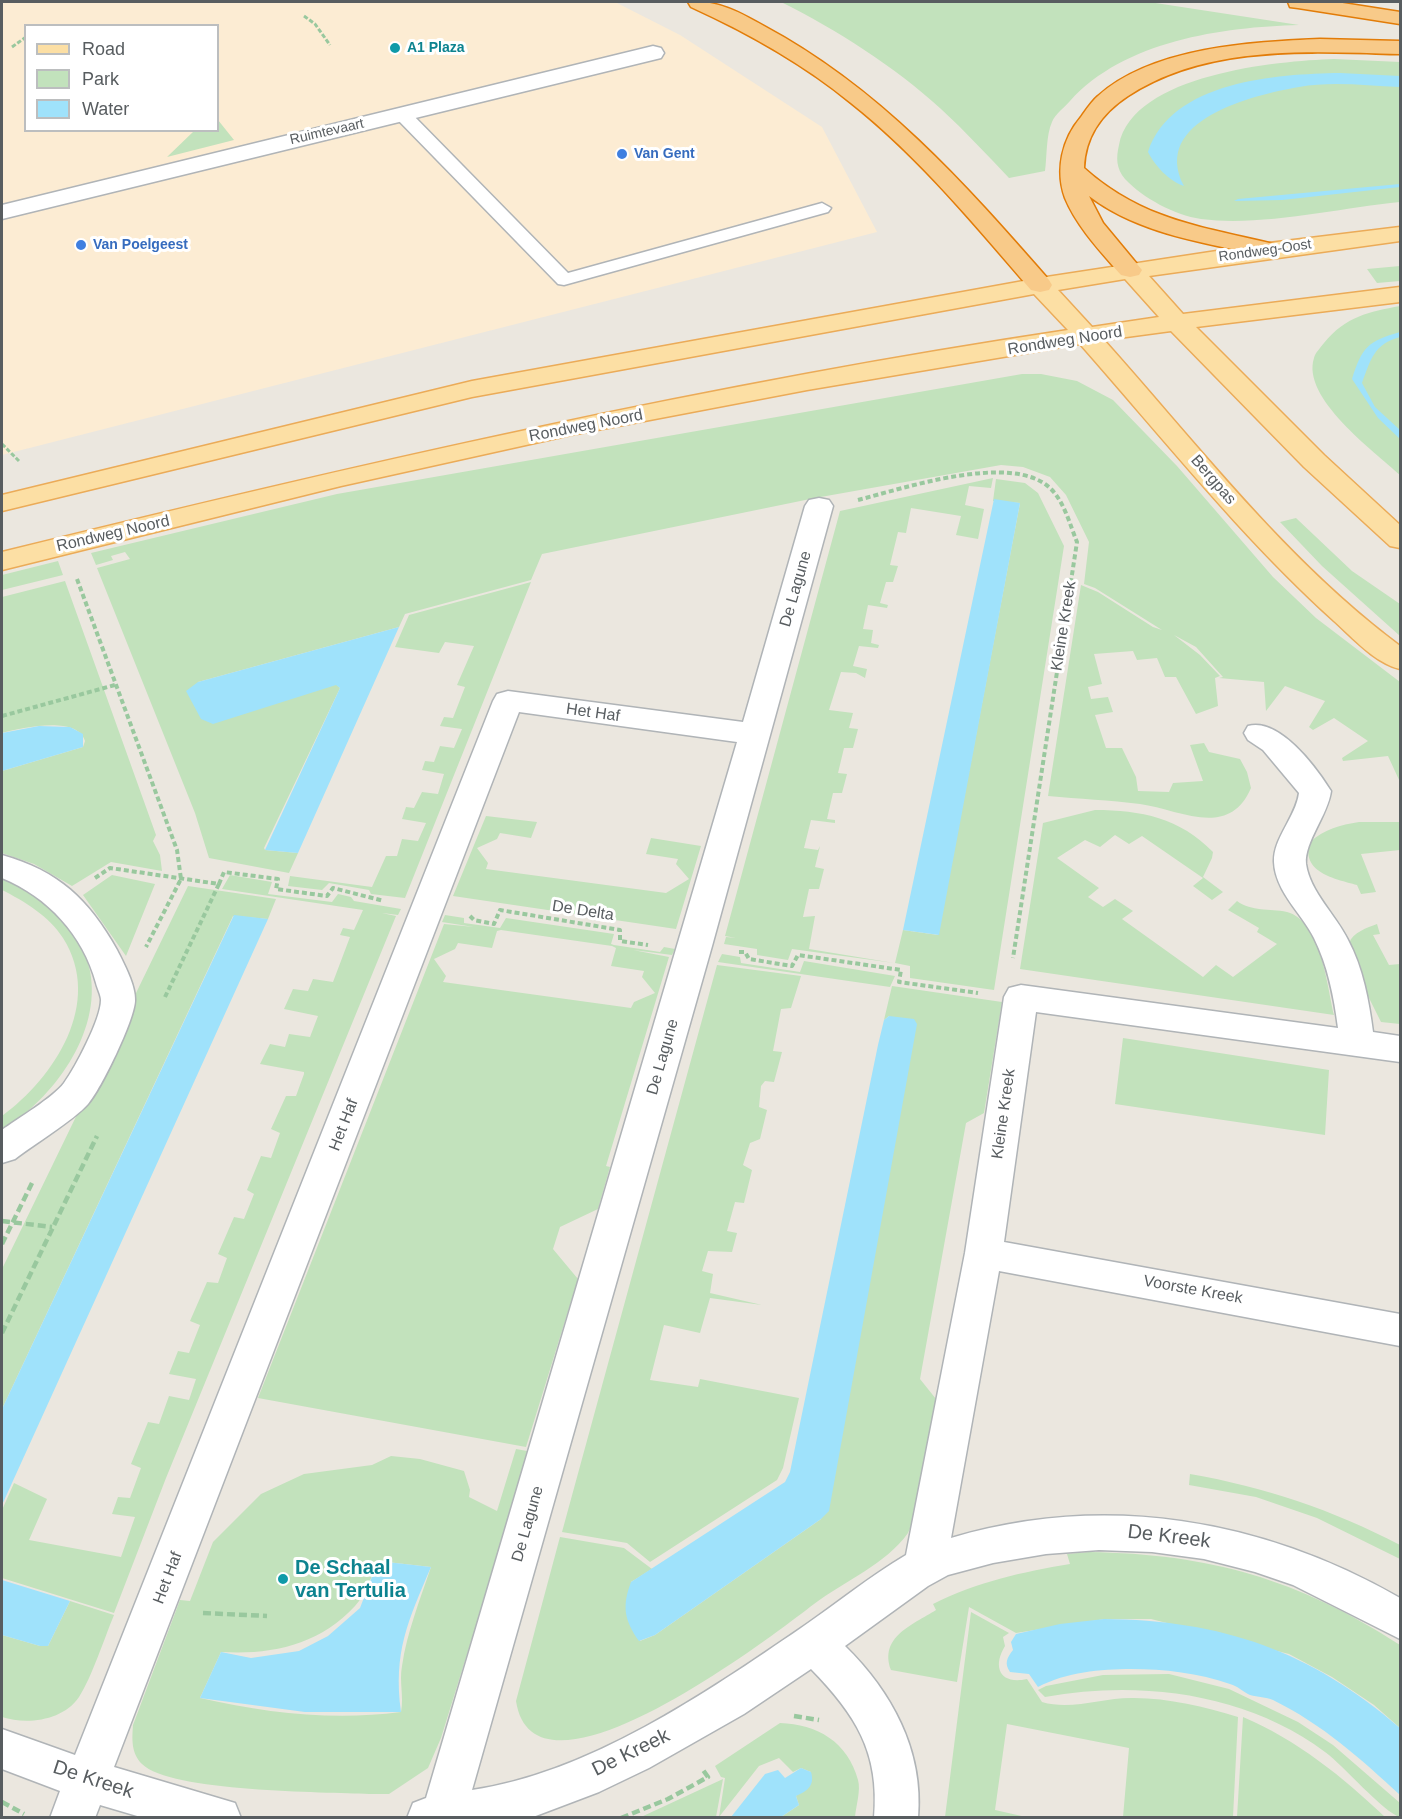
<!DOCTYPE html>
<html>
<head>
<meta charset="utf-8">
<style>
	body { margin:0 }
	#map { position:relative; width:1402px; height:1819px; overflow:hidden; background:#ebe7df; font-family:Arial,sans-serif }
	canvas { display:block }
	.frame { position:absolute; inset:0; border:3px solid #585d60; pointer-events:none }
	.legend { position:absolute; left:24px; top:24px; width:195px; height:108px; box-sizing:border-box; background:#fff; border:2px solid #bcbebf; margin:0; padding:8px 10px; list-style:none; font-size:18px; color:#585d60 }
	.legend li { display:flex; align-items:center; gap:12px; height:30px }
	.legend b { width:30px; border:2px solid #bcbebf }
</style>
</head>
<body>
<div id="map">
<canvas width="1402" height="1819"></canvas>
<div class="frame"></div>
<ul class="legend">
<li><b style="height:8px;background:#fcdfa4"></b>Road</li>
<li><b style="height:16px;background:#c2e2bc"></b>Park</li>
<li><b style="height:16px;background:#9fe2fb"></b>Water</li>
</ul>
</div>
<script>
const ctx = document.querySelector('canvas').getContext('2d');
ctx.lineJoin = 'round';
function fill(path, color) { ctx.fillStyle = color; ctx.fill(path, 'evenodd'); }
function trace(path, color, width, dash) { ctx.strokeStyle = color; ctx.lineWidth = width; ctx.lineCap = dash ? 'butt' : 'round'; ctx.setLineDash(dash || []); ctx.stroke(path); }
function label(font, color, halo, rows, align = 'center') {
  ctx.font = font + ' Arial,sans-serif'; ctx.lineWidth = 6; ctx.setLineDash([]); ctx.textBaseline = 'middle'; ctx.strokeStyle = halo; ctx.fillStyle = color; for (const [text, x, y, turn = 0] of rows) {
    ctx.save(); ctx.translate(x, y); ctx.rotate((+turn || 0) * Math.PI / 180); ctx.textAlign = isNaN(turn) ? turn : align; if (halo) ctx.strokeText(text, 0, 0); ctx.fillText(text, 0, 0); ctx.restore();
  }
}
fill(new Path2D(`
	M2,2H615L680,35L822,127L877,232L2,455ZM26,26H218V130H26Z`), '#fcecd3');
fill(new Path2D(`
	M781,2H1149L1299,25C1222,27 1124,41 1070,101C1065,107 1055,114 1052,122C1046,135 1047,157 1045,171L1009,178C987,155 965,131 941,109C894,66 837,30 781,2Z
	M1334,59L1400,62V202C1339,208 1261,227 1201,219C1174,215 1143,198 1125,179C1116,168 1116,158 1119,145C1133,74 1277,61 1334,59Z
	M218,120L234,140L167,157L194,131L218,130Z
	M1400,266V281L1377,283L1367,269Z
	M1400,306V475C1374,451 1301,398 1314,358C1315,353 1321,347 1324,343C1346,316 1369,312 1400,306Z
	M1022,374H1041L1077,381L1113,400L1177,466L1273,577L1316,618L1400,682V782L1388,756L1343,761L1342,758L1368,741L1334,718L1313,730L1309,727L1325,701L1285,686L1266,711L1264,682L1219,678L1223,677L1196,647L1174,635L1200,655L1220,676L1215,678L1218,706L1196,714L1176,677H1165L1157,658L1137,660L1133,651L1094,654L1102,684L1088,687L1091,699L1108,697L1113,712L1095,715L1106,748H1122L1136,777L1138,791L1169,792L1173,783L1203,781L1190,745L1204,743L1209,752L1240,759L1247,772L1251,788C1229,840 1178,809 1140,804C1110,800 1079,799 1048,796L1081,585L1098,592L1153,627L1162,630L1095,588L1084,584L1089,542L1066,495L1050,477L1023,467L1001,465L815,498L542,554L531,580L405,614L399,627L198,682L336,684L340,688L264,848L265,850L298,853L289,873L209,858L195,813L97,568L130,559L125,552L111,556L113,560L96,565L91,553L337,494Z
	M993,478L991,488L969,486L965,505L984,509L978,539L956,535L961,516L911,508L906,533L898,532L890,565L898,566L893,582H886L880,603L888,605L887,608L868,605L863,629L873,630L871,643L879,645L878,648L859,646L853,666L867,669L865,678L856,673L841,672L829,710L853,713L849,728L858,729L853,748H844L838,773L847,774L842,793H833L827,819L835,820V823L811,820L804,848L818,850L820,846L815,867L824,869L819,889H809L803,917L815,916L809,949L894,963L792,949L788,960L757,955V949L724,944L726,937L736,938L725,936L840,511Z
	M996,479L1025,483L1038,493L1064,546L994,990L910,978V966L895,963L903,930L938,935L1020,503L993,501Z
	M1296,518L1352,571L1400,604V636L1322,566L1280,522Z
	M58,561L63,575L2,590V575Z
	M65,581L156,835L153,841L160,855L162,871L111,862L72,886L34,864L2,853V771L83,747L85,741C77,715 22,728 2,733V597Z
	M531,582L405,898L371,894L369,890L329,883L322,890L288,886L290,876L372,887L386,856H397L402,839L418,841L426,823L402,819L406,807L414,808L422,792L438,794L444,774L422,770L425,761L434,762L440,746L454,748L462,729L440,726L444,717L453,718L465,687L457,685L474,646L445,642L439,653L395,647L409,615Z
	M1095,810C1141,810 1180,818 1213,852L1212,858L1203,877L1223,892L1212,900L1193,886L1203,878L1142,836L1129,844L1115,835L1100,847L1085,840L1057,858L1099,888L1088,897L1103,907L1115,899L1133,911L1122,919L1203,977L1216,965L1233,977L1277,944L1257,932L1259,928L1228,910L1237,901C1252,912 1269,908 1287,912C1321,921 1327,985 1334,1015L1020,969L1043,823Z
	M486,816L537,822L531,838L500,833L497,839L477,848L488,863L486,869L666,893L689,879L676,864L678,859L646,854L651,838L701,846L676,929L453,896Z
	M1359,822H1400V850L1361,854L1376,892L1361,894L1357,885C1335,879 1300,872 1310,842C1325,829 1340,825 1359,822Z
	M112,875L155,884L126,956L83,895Z
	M230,875L272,882L268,894L332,902L338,894L351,897L354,901L401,909L398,915L382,913L396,916L166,1478L114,1613L2,1578V1510L14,1483L47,1499L29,1540L121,1557L135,1517L112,1514L118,1497L130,1498L141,1468L131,1464L148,1422L159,1424L169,1396L189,1400L196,1379L169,1374L178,1351L189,1353L200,1325L190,1321L207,1282L218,1283L227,1258L218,1254L234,1217L244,1219L254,1194L247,1190L261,1156L271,1158L280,1133L271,1129L286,1096H296L304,1074V1072L260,1064L270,1044L285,1047L289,1034L310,1037L318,1016L284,1009L293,989L308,991L313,979L333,982L350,937L340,935L343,928L354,930L363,910L222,889Z
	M2,879C24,885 43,899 58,916C72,932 86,949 90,971C102,1033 53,1099 2,1130V1116C54,1078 104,1003 63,938C49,916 24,901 2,890Z
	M188,886L276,899L268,919L233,916L2,1409V1269Z
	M445,915L464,918V923L500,928L506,918L614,934L611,944L614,945L660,952L664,947L675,949L672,955L633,950L669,957L606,1166L610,1167L598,1209L560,1227L553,1249L578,1279L526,1447L258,1398L444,924L474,927L442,922ZM501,930L612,946L616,948L611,966L644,971L642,977L655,993L634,1002L631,1008L443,982L446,976L434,959L455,949L458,943L492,948L497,931Z
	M1377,924L1380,934L1373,935L1389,965L1400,964V1024L1381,1022L1357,974L1349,943C1353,932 1367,928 1377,924Z
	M722,954L740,957L741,963L800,972L804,961L895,976L890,987L718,962Z
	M717,965L801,976L791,1008L781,1009L773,1051L782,1052L774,1082L765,1081L761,1086L759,1107L767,1110L760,1139L750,1143L743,1165L752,1170L744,1203L735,1202L727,1231L737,1233L732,1252L708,1251L702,1271L713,1274L710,1293L762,1305L710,1298L700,1333L664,1325L650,1380L698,1387L700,1379L799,1398L783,1468L777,1480L650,1562L627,1543L562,1532Z
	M892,986L1002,1002L984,1113L966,1123L920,1379L936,1399C932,1423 919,1518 908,1533C886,1564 845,1581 814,1604C771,1637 534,1819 516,1701L560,1537L624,1548L652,1569L631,1582L640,1641L655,1635L821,1519L889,1016L884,1020Z
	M1123,1038L1329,1070L1325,1135L1115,1104Z
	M516,1449L527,1451L509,1519L441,1738L428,1768L389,1794H369C325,1792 170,1792 142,1764C131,1753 132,1739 133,1725L180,1600L190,1601L213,1542L261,1494L304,1474L372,1465L391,1456L420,1459L464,1471L470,1490L469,1497L497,1511ZM378,1561L431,1567C420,1600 407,1632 402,1666C399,1682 404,1696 401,1712C333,1721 266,1713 200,1698L221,1652C272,1655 319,1645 355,1606C366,1594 372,1575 378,1561Z
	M1190,1474C1265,1487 1333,1510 1400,1545V1559L1317,1518L1256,1497L1189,1485Z
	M1089,1552C1210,1554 1298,1579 1400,1645V1728L1374,1705L1332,1677L1289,1654L1151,1619H1105L1016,1633L969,1607L957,1682L891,1670C879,1637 912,1625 936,1610L933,1604C977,1582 1022,1572 1070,1564L1067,1554Z
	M70,1601L114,1615C104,1639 92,1677 79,1697C63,1721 26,1725 2,1717V1635L40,1646H48Z
	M971,1612L1009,1633L1003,1637L1005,1646C992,1667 1000,1685 1027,1679L1042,1702C1072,1711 1104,1697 1134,1698C1169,1698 1205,1707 1238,1717L1233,1817H1123L1129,1748L1007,1724L995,1810L1026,1817H945Z
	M1169,1674L1229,1689L1298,1722L1333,1745L1400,1803V1817C1384,1813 1343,1765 1325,1752C1246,1693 1140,1680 1045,1697L1038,1690L1046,1686L1103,1675Z
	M1243,1717C1297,1740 1343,1777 1385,1817H1237Z
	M780,1723C817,1724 848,1742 858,1780C861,1790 856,1806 855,1817H781L799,1805L796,1796L811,1772L801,1768L793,1772L779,1758L759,1766L719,1817L725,1778L721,1777L715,1766Z
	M723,1779L716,1817H641Z`), '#c2e2bc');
fill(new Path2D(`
	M1340,73L1400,76V87C1367,86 1333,81 1299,87C1253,95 1150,120 1184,186C1169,181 1155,166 1148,152C1171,81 1277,74 1340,73Z
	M1400,184V187L1282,200L1234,201L1238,199Z
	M1400,332V337C1374,344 1371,359 1362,383L1375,407L1400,430V439L1378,418L1352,379C1362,347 1368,341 1400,332Z
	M994,499L1020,503L939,935L903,930Z
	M399,627L298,853L265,850L340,688L336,685L213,724L201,719L186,691L198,682Z
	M39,726L70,727L83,734V747L2,771V733Z
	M234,915L268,919L2,1505V1409Z
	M889,1016L914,1019L917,1024L829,1511L821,1519L655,1635L639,1641C624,1620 622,1606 631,1582L785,1482L790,1472L878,1045L884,1020Z
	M378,1561L431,1567C408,1621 393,1652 401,1712H305L200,1698L221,1652L251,1658L299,1651L328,1636L360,1608Z
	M2,1580L70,1601L48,1646H40L2,1635Z
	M1104,1619C1222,1620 1311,1651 1400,1728V1795C1361,1759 1322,1724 1273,1700C1266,1697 1258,1697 1250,1695C1243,1692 1238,1686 1230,1684C1199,1673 1164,1669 1131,1669C1100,1669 1067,1672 1038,1687L1029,1674L1010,1672C1004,1663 1007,1658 1013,1650L1011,1642L1016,1634L1060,1624Z
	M801,1768L811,1772C815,1785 808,1791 796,1796L799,1805L781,1817H731L765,1774L778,1770L785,1778Z`), '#9fe2fb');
const lane = new Path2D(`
	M402,109L408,110L568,273L822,203L831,208L828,212L564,285L558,284L396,118L394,114L396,110Z`);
const street = new Path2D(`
	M653,46L661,48L664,53L661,58L2,219V205Z
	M819,498L829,500L833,506L712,946L472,1790C589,1773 706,1693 801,1628C836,1604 870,1576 906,1555L965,1253L1004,997L1009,988L1021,985L1338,1028C1334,997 1328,966 1314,938C1302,914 1275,891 1274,862C1273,838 1296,817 1299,793L1263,750L1248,740L1244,733L1248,726C1279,717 1316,767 1331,791C1328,815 1304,842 1306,864C1310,892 1336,915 1348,940C1363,968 1369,1001 1373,1032L1400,1036V1062L1036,1012L1004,1242L1400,1314V1346L999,1271L951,1538C1105,1492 1263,1519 1400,1598V1639L1293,1585L1255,1572L1204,1559L1152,1552L1099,1550L1046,1554L993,1563L948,1575L928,1586L845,1646C891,1691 924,1750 918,1818H874C880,1752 855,1714 811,1669L744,1714L649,1768L599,1792L533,1817L407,1818L413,1803L426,1798L737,742L519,712L114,1767L235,1803L241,1818H144L100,1805L95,1818H50L60,1791L2,1769V1729L75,1755L493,701L497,694L508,691L743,722L805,506L809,500Z
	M2,855C59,871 89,900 117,950C124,964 136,986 135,1001C134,1021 101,1089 88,1104C74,1120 33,1145 15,1159L2,1163V1130C17,1119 54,1097 64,1083C75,1068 101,1019 101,1000C101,995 97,988 96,983C83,935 48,897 2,878Z`);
const primary = new Path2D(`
	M1400,227V241L1149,276L1183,314L1400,287V302L1196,327L1324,455L1400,525V548L1390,546L1304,467L1171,331L1104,340C1198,445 1287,562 1400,646V669C1375,663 1353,638 1334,621C1241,537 1163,438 1080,344L807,390L571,435L341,486L2,570V552C354,465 708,384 1068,330L1034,294L472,397L2,511V495L472,381L1040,278L1269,243ZM1125,279L1159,317L1092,327L1058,290Z`);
const highway = new Path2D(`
	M688,2C718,0 739,12 764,26C880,88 964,183 1049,280L1052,285L1049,290L1040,292L1031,290C975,225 919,157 851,103C802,63 748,33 691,7Z
	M1288,2H1336L1400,12V24L1298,8L1290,7Z
	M1320,39L1400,41V54C1309,52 1208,44 1128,96C1102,113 1085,137 1084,168C1143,221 1204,227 1278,245L1281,250L1278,255L1269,257C1208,243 1140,235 1089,196L1103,223L1142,270L1139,275L1130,277L1121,275C1101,252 1077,227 1065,198C1055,170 1062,139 1081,117C1086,110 1092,101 1098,96C1153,47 1251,42 1320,39Z`);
trace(lane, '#b0b4b7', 3);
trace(street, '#b0b4b7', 3);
trace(primary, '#ebab58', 3);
trace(highway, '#e27c08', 3);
trace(new Path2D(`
	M304,16L315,24L330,45
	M12,47L26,37
	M2,444L20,462`), '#99c89e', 3, [4.5, 2]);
trace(new Path2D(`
	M858,500C905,488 1011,452 1050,488C1064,501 1070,525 1077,542L1013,958
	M77,579L177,850L181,879L146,947
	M2,716L115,685
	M95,878L110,868L219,884L224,872L278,879L276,889L327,896L333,888L384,901
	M470,916L474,920L494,924L500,910L620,930V941L648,945
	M739,952H745L749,959L792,966L798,955L901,970L899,982L978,993
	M165,997L219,884`), '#99c89e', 4, [5, 3]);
trace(new Path2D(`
	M2,1221L52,1227
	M2,1244L32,1183
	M2,1333L97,1136
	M203,1613L267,1616
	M794,1716L819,1720
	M2,1802L24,1814
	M621,1818L668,1799L708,1777L703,1770`), '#99c89e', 4.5, [8, 4]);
fill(lane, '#fff');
fill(street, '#fff');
fill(primary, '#fcdfa4');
fill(highway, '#f8ca89');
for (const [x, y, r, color] of [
	[395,48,6,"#0f9aa8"],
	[622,154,6,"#3f7fe0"],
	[81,245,6,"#3f7fe0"],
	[283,1579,6,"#0f9aa8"]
]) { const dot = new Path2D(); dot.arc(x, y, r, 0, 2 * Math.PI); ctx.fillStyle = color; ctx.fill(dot); trace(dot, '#fff', 2); }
label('bold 14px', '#0d838f', '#fff', [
	["A1 Plaza",407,48]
], 'left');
label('14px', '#585d60', '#fff', [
	["Ruimtevaart",327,132,-13],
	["Rondweg-Oost",1265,251,-8]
]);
label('bold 14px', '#366cbe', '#fff', [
	["Van Gent",634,154],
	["Van Poelgeest",93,245]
], 'left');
label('16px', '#585d60', '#fff', [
	["Rondweg Noord",1065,341,-9],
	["Rondweg Noord",586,426,-11],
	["Bergpas",1213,480,49],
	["Rondweg Noord",113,534,-13],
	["De Lagune",796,589,-74],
	["Kleine Kreek",1064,626,-81],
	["Het Haf",593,713,8],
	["De Delta",583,911,9],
	["De Lagune",663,1057,-74],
	["Kleine Kreek",1004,1114,-82],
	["Het Haf",344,1125,-69],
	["Voorste Kreek",1193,1290,10],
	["De Lagune",528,1524,-74],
	["Het Haf",168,1578,-69]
]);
label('20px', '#585d60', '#fff', [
	["De Kreek",1169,1537,7],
	["De Kreek",631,1753,-26],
	["De Kreek",93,1780,18]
]);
label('bold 20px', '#0d838f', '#fff', [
	["De Schaal",295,1568],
	["van Tertulia",295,1591]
], 'left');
</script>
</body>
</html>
